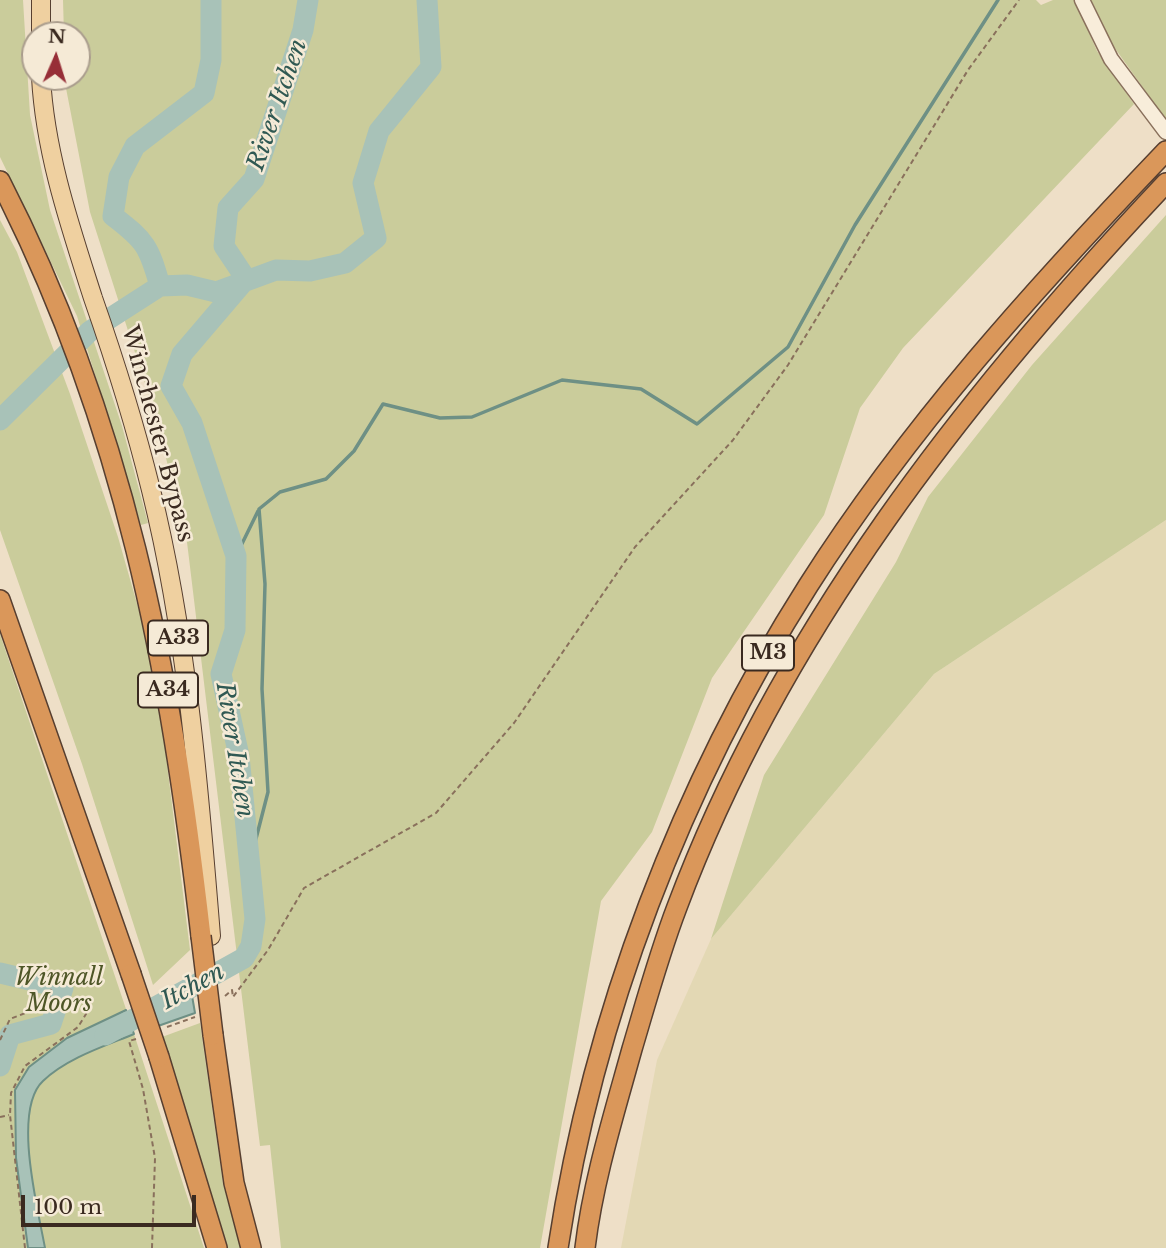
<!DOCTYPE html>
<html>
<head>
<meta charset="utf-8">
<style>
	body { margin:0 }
	#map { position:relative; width:1166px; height:1248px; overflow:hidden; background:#eedfc7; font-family:"Libre Baskerville",serif }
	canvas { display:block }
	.north { position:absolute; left:21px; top:21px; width:70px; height:70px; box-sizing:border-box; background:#f5ead6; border:2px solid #aa9d8d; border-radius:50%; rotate:3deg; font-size:19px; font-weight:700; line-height:28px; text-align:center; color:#3a2a20 }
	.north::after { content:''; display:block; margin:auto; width:24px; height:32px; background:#972e37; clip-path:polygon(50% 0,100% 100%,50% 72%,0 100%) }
	.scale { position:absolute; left:21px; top:1195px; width:175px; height:32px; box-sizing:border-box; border:4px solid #3a2a20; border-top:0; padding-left:9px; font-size:21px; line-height:24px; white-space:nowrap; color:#3a2a20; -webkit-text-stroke:5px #f5ead6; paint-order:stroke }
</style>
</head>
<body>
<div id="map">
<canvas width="1166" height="1248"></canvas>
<div class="north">N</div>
<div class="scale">100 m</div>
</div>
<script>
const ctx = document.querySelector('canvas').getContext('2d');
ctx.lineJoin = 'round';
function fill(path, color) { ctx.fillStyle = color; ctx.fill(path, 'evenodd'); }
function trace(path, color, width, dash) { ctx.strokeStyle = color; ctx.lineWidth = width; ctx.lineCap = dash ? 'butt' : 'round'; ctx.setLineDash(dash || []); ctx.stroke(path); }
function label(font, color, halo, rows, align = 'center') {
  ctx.font = font + ' "Libre Baskerville",serif'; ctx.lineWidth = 5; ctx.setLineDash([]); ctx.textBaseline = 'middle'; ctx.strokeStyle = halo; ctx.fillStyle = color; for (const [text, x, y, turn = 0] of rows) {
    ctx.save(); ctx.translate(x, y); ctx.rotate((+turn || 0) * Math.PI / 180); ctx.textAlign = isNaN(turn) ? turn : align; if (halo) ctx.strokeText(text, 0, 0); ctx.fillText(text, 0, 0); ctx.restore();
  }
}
fill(new Path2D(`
	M1166,520V1248H621L657,1060L711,939L934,674Z`), '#e3d8b4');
fill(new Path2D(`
	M0,0H23L30,115L50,210L122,426L148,523L141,525L77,316L0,157Z
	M63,0H1036L1041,5L1053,0H1075L1097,51L1134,104L903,348L860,408L824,515L712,678L652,832L601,901L540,1248H281L270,1145L260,1146L187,542L156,418L90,212L65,83V77H77V35H64Z
	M1091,0H1166V120L1114,47Z
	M1166,215V520L934,674L711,939L764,775L896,562L928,497L1032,365Z
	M0,220L17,252L70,394L118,537L155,667L190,950L153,985L82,764L0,530Z
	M0,634L130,1021L38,1079L23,1118L41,1248H0Z
	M200,1023L223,1184L241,1248H227L162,1037Z
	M134,1034L204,1248H45C38,1209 12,1110 43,1081C67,1058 105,1046 134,1034Z`), '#cacc9b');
const water = new Path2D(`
	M190,984L195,1013L158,1026L150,1001Z
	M126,1010L134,1034C105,1046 67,1058 43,1081C12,1110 38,1209 45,1248H28L16,1158L15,1090L29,1067L67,1038Z`);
fill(water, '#a8c2b8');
trace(water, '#6e9085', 2);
trace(new Path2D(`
	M236,556L258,511
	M250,862L268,792L262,689L265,584L259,509L280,492L326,479L354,451L383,404L440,418L472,417L562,380L641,389L697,424L788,347L855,225L998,0`), '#6e9085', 3.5);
trace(new Path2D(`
	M246,279L224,246L228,208L254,179L303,30L308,0
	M160,286L187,285L216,292L276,270L310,271L345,263L376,238L363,183L379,131L431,67L427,0
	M0,420L90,331L160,286C149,247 146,241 113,216L119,177L135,146L204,93L211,60V0
	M0,973L63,988L51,1024L10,1035L0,1066
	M105,1035L244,958L251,946L255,919L239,756L221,674L235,630L236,556L192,423L171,386L182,354L246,279`), '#a8c2b8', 21);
const minor = new Path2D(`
	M1082,0L1111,59L1166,132`);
const major = new Path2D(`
	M41,35V0
	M41,77C45,153 70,226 93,298C115,361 135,425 151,490C187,635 199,787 211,936`);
const highway = new Path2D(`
	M0,181C125,424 170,668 201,936
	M0,600L131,974
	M213,1035L234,1183L251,1248
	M159,1057L217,1248
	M558,1248C593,1016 682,784 808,586C909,427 1036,287 1166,151
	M585,1248C593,1181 614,1114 632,1049C646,1002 659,954 677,907C780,632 966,395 1166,183`);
trace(minor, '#89705c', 17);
trace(major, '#573f30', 20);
trace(highway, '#573f30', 22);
trace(new Path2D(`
	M225,996L232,990L233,997L268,950L304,888L436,813L514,723L635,547L733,440L788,365L968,70L1019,0
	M167,1027L195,1017
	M136,1039L129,1041L143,1089L155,1158L152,1248
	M0,1040L10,1019L48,1004L51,989
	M0,1117L9,1115
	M25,1248L10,1115L11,1093L25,1066L78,1027L91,1006`), '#89705c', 2, [5, 3.5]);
trace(minor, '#f8edda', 14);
trace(major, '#efd0a0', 18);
trace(highway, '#da975a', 19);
const highwayBridge = new Path2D(`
	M201,936L213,1035
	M131,974L159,1057`);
trace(highwayBridge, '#573f30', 22, []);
trace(highwayBridge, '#da975a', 19);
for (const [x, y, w] of [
	[178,638,60],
	[768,653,52],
	[168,690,60]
]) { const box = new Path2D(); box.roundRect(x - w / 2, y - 17.5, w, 35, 5); ctx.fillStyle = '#f5ead6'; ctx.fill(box); trace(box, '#3a2a20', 2); }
label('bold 21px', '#3a2a20', null, [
	["A33",178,638],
	["M3",768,653],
	["A34",168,690]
]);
label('23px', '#3a2a20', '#f5ead6', [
	["Winchester Bypass",157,434,75]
]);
label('italic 23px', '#4e5627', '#f5ead6', [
	["Winnall",59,979],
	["Moors",59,1005]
]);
label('italic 24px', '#305953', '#f5ead6', [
	["River Itchen",278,105,-71],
	["River Itchen",234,750,81],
	["Itchen",193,987,-29]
]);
</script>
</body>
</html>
